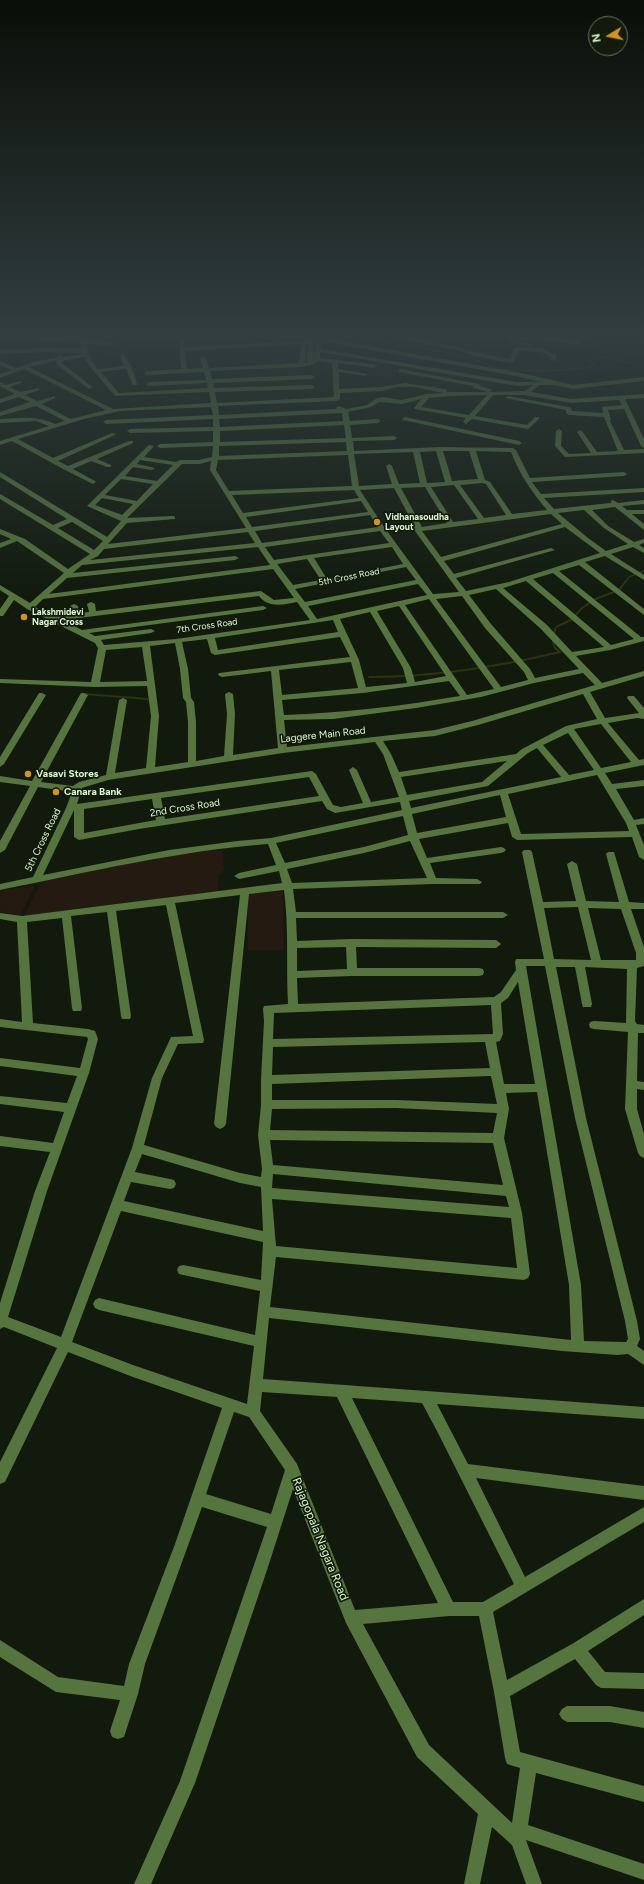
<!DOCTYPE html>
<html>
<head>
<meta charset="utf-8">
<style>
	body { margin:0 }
	#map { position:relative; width:644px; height:1884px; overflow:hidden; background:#111a0d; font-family:Figtree,sans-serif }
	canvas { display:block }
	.north { position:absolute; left:588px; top:16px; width:40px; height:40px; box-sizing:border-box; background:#111a0d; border:1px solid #62735a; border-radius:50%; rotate:260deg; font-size:11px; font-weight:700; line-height:16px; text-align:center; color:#dcf8cd }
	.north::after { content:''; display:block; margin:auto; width:14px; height:18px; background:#d5921d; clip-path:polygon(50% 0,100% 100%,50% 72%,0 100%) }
</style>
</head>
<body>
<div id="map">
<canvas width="644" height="1884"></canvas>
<div class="north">N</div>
</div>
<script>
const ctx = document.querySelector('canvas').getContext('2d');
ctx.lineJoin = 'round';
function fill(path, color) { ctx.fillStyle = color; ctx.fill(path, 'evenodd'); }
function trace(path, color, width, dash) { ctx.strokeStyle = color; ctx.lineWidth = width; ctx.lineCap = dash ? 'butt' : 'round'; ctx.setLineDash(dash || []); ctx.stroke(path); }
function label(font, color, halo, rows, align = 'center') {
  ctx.font = font + ' Figtree,sans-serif'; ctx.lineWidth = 3.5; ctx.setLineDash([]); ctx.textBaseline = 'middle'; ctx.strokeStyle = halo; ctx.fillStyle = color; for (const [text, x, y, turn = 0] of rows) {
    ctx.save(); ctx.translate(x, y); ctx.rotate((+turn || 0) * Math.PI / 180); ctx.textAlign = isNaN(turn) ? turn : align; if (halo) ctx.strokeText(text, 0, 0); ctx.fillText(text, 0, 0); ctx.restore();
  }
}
fill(new Path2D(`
	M597,335H644V358L632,360L591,349Z
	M373,366L402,369L391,380L380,378L381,376L365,375Z
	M197,849L223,851L224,870L218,875V891L24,916L42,881Z
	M35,885L20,917L0,911V891Z
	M248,892H283L284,950H248Z`), '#241a11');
trace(new Path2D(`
	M345,335C384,342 423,348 462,356C474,358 485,365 497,368C513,372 583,372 596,364L589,362V358H613L644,367
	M0,348L25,349
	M86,351L123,353L146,335
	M625,582L629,577L644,571`), '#2c330e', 1.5);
trace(new Path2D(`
	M553,636L556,627L571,620L581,609L593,600L619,590L626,581
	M369,677C434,677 497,667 560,652L555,648L553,641
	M84,694L148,699`), '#2c330e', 2);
fill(new Path2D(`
	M81,335H87L86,340L112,341L115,343L112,345L86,344L91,359L98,369L124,366L120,356L123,354C128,357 137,379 137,385H133L126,369L101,372L119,393L208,388L207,383L149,386L146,384L149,382L206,380L204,372L147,375L144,373L147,371L181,369L179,340H183L184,347L302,341V335H308L307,340L326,338L521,373L573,385L644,377V381L573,389L553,385H539L531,392L571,399L644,394V398L625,399L644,439V448L641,446L624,409L608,410L611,420L610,421L624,450L644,449V453L565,457L555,446L556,431L559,429L562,431L561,446L569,454L591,453L577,432L580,430L582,431L597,452L618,451L604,417L569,415L566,413V410L505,398L508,396L569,407L571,408L572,411L603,413L602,407L622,405L619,400L571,403L524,395H493L475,416L527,425L535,417H539V419L528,429L472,419L466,424L463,422L466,418L415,409L414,408L421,399L402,404L379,402L371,407L348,412L350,421L378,419L381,421L378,423L350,425L352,438L394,436L397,438L394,440L353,441L354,451L439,447L513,448L516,450L530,478L624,472L627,474L624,476L532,482L541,494L644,488V492L544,498L554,509L611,503V501L613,500L618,503L644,500V504L622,506L627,510H644V514H632L644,524V530L615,507L592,510L608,526L634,542L644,539V543L639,545L644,548V553L633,547L611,554L644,575V580L605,556L585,562L644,609V615L579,565L559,571L641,637H644V641L610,650L576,656L602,683L644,671V676L590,692L605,718L639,713L627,698L628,696H634L644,708V719L637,718L608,723L639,760L644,759V765L605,773L612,784L644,780V786L616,789L634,820L644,818V824L636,825L644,845V860L639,857L632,837L517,840L512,837L508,823L419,839L427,858L501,847L504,848L506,850L504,852L501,853L430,863L436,878L477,879L482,882L480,884H433L293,889L296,912H503L508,915L503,918H296L297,941L351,939L496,940L501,944L496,948L356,947L357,968H479L483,969L484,972L483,975L479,976H352L297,978L298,1004L494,997L501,992L516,970L515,962L516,959H544L522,852L524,850H530L532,852L543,902L576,901L567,864L572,861L577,864L586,901L619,902L606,854L608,852H614L629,902L644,903V909H631L644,947V966L637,968L635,1021L637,1024L644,1025V1033H638L637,1081L644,1082V1090L637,1089V1109L644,1134V1158L640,1156L638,1153L625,1109L628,1032L594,1029L590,1028L589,1025L590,1022L594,1021L626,1023L627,969L585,967L592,1004L591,1007H583L582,1004L575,967H556L586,1118L637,1321L640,1339L637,1346L644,1351V1365L628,1354L617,1355L562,1351L269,1318L263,1379L644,1407V1419L437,1404L468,1464L644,1486V1500L476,1478L525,1577L644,1507V1522L493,1612L507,1680L572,1644L644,1599V1615L588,1651L605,1672L644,1673V1689L601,1688L596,1685L575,1659L510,1696L520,1752L644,1786V1802L536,1773L528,1825L644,1864V1880L526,1840L542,1884H526L512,1845L492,1827L480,1884H464L478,1814L417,1757L346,1623L293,1489L267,1570L195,1783L151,1884H134L180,1781L267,1527L202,1507L145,1664L138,1694L124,1737L118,1739L112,1737L110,1731L120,1700L56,1692L0,1657V1640L58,1677L124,1686L129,1664L175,1544L222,1408L133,1377L68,1352L5,1482L0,1484V1462L57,1348L4,1327L0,1329V1303L35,1191L50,1152L0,1146V1136L53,1143L64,1112L0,1104V1096L67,1103L77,1076L0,1066V1058L80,1068L88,1039L87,1037L0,1027V1019L22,1022L17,922L0,919V913L22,916L282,883L279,871L239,879L234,876L239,873L276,865L268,844C177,851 89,872 0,890V884L33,877L66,808L72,792L38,787L5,850L0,853V841L30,786L0,782V776L32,781L81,693H84L88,695L41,782L73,786L79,782L106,775L119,700L123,698L127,700L115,773L146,768L151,716L147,686L95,687L0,683V679L91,682L98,648L95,643L27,609L14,600L3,616H0V609L9,596L0,590V585L30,603L64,573L17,541L0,548V543L11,539L0,534V529L25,539L68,569L90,554L0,499V494L2,495L53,525L67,519L0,477V472L107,537L121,521L87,506L149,445L154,446L144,457L176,462L180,460H199L212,457L213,446L160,448L157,446L160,444L213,442V431L130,433L127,431L130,429L213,427V419L106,424L103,422L106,420L213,415L211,407L120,411L84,419L18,439L53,458L112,433L117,434L58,461L68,466L129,441H133V443L97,459L111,465V467H107L91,461L73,469L95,481L96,482L93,484L65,470L12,441L0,445V441L49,426L36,421L0,423V419C20,418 36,415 55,424L65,421L36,406L0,416V412L30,402L19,397L0,403V399L15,394L0,386V382L6,385L21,381V383L10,387L20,392L39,388V390L25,395L37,401L55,396V398L42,404L71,419L106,410L24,369L0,378V374L11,370L0,365V361L16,368L37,361L56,358L59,355L62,357L83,354L82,353L49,352L0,354V350L49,348L81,349L78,342L81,340L40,341L37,339L40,337ZM326,342L521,377L540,382H517L321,349V345L318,343L315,345L314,358L309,362L305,363L307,344ZM301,344L299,363L209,368L206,358L203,356L200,358L203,368L187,369L185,351ZM320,352L517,386L533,385L525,391L490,392L492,390L491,389L480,386L479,384L401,369L399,370V372L473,386L474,388L488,392H447V390L445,389L405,383L381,387L339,389V372L365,376L368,374L338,369V363L374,368L377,366L374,364L320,358ZM84,357L91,368L115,396L209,392L211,403L113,409L29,367L56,361L57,365L89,389L92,387L91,386L62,363V361ZM318,361L332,363L334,397L217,403L215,392L312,389L315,387L312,385L214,388L213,383L312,379L315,377L312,375L212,379L210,371L302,367L312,365ZM397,387H414L444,393L427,394L402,400L383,397L377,398L367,405L346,409L339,406L336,408L337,409L219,415L218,406L337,401L340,399V393L382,391ZM487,395L469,415L421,407L429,398L448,396ZM342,413L343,421L220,427L219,419ZM344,425L346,438L220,442V431ZM346,442L347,451L219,456V446ZM436,451L445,482L427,483L420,452ZM443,451H469L478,479L452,481ZM476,451L511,452C520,475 531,491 547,510L512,514L490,482L485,480ZM413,452L420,483L399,484L392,466L389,464L386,466L392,484L359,486L354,454ZM348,455L352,486L229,491L216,470L218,460ZM140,460L173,465L157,481L125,476L133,467L152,470L155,468L137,464ZM211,461L210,470L246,528L108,544L127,523L175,519V517L173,516L127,518L182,464H199ZM121,479L153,484L137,501L105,495ZM482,483L486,484L506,515L484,518L460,485ZM454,485L478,519L453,522L431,487ZM425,487L447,523L422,527L401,488ZM394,488L415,527H384L360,490ZM354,490L359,498L243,513L232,495ZM102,498L133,504L122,515L95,505ZM361,501L368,512L252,527L246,517ZM584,510L604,528L628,544L606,551L588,538L558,513ZM551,514L562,524L441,557L422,531ZM370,515L378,527L262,543L255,531ZM72,522L103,541L94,550L58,528ZM565,527L600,553L509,582L466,591L456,578L555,550L551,548L454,574L444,561ZM380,531L389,543L274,560L265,547ZM387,531H415L459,592L433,594ZM248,532L255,543L90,560L98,556L104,549ZM258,547L270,565L49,594L67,578L235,560L239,558L235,556L73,573L82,565ZM392,547L403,564L327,579L314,558ZM307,559L321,580L293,585L277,564ZM406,567L416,580L305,602L295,589ZM273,569L294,598L274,600L261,591L96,611L95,604L91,602L87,604L89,612L79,613L78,606L74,604L70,606L72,614L55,616L35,607L43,599ZM553,573L634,639L611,645L533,579ZM526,581L604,647L572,652L547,625L503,588ZM418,584L427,595L317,619L308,606ZM496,589L541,629L579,669L535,678L530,669L491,624L469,595ZM259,596C268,608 283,605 297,602L310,620L176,639L104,645L101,640L151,633L155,631L151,629L95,636L89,633L263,610L267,608L263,606L82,630L62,620ZM462,596L485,628L524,672L528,680L501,687L436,599ZM429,599L494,689L467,695L405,605ZM399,606L446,676L415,682L411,668L377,611ZM370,612L403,668L407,683L366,687L359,660L340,619ZM333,620L338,632L218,650L215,638ZM340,637L350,657L219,673L218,675L222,677L271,671L278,748L233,755L235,714L233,694L229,692L225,694L227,714L224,756L196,761V722L194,702L191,698L188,669L182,642L207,639L211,653L215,655ZM175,643L180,669L183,698L186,702L188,722V762L155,767L159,716L150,646ZM142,647L147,681L100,682L106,650ZM351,662L358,688L282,695L279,670ZM583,673L595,685L472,721L435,730L287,747L284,720L333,719L416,708L481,697L534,683ZM449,681L460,696C401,706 343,713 284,715L282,700L363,693ZM583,694L597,719L566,726L522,749L516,754L399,772L391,754L383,741L435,736L478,725ZM601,724L631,762L601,768L574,729ZM568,733L594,770L569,775L543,745ZM375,742L383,754L399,797L371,802L357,770L353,767L349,770L363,803L341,807L333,805L316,774L312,771L77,804L82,788L108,780L283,753ZM537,748L561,777L411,808L409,801L488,786L528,753ZM507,761L482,782L407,795L401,777ZM597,775L626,823L629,831L521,834L508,794ZM309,777L319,796L165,819L161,798ZM500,795L506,817L417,833L412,814ZM152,799L156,820L84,833V809ZM322,801L327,809L335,813L400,802L402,810L271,838L237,841L169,850L43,875L74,810V837L79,840L139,829ZM403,816L408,835L364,847L285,863L276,843ZM410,841L427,878L292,883L287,869L364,853ZM284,890C289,928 286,966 288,1004L264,1006L263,1009L264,1021L261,1080V1105L258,1135L262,1169L261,1177L240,1173L144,1145L162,1078L178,1044L203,1043L204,1040L175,903L240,895L214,1124L216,1127L220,1129L224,1127L226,1124L249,894ZM166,905L193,1036L171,1037L152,1078L132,1148L61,1337L8,1317L47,1191L89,1073L98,1039L95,1031L88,1029L33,1023L27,922L62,918L72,1008L73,1011H81L82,1008L71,916L107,912L121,1016L122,1019H130L131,1016L116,911ZM578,907L591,960L554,959L544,908ZM588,908L621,909L636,953V960H601ZM346,947L347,969L297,971V948ZM526,966H545L575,1118L625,1321L628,1339L626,1342L584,1341L581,1285ZM518,982L535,1084H504L496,1042L500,1041L503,1034L501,1003L508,998ZM491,1005L493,1034L273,1039L274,1013ZM485,1042L490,1068L272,1075L273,1047ZM491,1076L497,1104L396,1100H272V1084ZM537,1092L569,1285L571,1340L270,1307L276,1257L524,1280L528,1278L530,1274L522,1213L504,1138L509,1109L506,1093ZM396,1108L497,1113L493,1133L270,1130L272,1109ZM270,1140L493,1143L503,1185L273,1165ZM142,1154L240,1183L261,1187L263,1231L124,1201L131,1182L170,1189L174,1188L176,1184L174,1180L170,1179L135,1172ZM273,1174L506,1196L509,1207L272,1188ZM272,1199L511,1218L517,1268L276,1246ZM121,1211L263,1242L261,1280L183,1265L179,1266L177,1270L179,1274L183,1275L260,1291L255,1335L99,1298L95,1300L93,1304L95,1308L99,1310L254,1346L247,1404L133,1365L72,1342ZM262,1392L337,1397L438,1603L355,1610L297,1464L260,1411ZM352,1398L422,1403L438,1433L514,1584L483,1602H453ZM234,1412L249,1417L285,1470L271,1514L206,1494ZM449,1616H479L494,1692L505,1758L507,1764L520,1768L512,1823L429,1745L363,1624Z
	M378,335C423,335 466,351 509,359L514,349L517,347L542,348L557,356L555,360L553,361L550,359L551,357L541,352L519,351L514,361L511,363L474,356L458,350Z
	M529,335H539L574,341H576L579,335H585L580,344L578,345L533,338L528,341L518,340L531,344L532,345L529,347L509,341L506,338L509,336L527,337Z
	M405,417L519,441L522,443L519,445L403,420L402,419Z
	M39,693H42L46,695L4,764L0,767V757Z
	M567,1706H610L644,1712V1728L610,1722H567L562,1719L559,1714L562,1709Z`), '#55743e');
trace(new Path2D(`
	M310,360L312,335`), '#55743e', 6);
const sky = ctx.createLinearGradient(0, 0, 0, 599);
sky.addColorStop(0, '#090e07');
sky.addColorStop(0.56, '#323e40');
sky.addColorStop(1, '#323e4000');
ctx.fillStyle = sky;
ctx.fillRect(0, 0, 644, 599);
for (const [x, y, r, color] of [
	[377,522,4,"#d5921d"],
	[24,617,4,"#d5921d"],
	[28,774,4,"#d5921d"],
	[56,792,4,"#d5921d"]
]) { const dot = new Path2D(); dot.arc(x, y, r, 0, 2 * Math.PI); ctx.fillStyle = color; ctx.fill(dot); trace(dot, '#111a0d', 1.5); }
label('bold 9px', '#dcf8cd', '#111a0d', [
	["Vidhanasoudha",385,517],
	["Layout",385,527],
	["Lakshmidevi",32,612],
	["Nagar Cross",32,622]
], 'left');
label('9px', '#dcf8cd', '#111a0d', [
	["5th Cross Road",349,577,-11],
	["7th Cross Road",207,626,-8]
]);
label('10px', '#dcf8cd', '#111a0d', [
	["Laggere Main Road",323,735,-6],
	["2nd Cross Road",185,808,-9],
	["5th Cross Road",43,840,-64]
]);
label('bold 10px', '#dcf8cd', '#111a0d', [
	["Vasavi Stores",36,774],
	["Canara Bank",64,792]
], 'left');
label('12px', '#dcf8cd', '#111a0d', [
	["Rajagopala Nagara Road",320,1539,68]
]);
</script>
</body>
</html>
